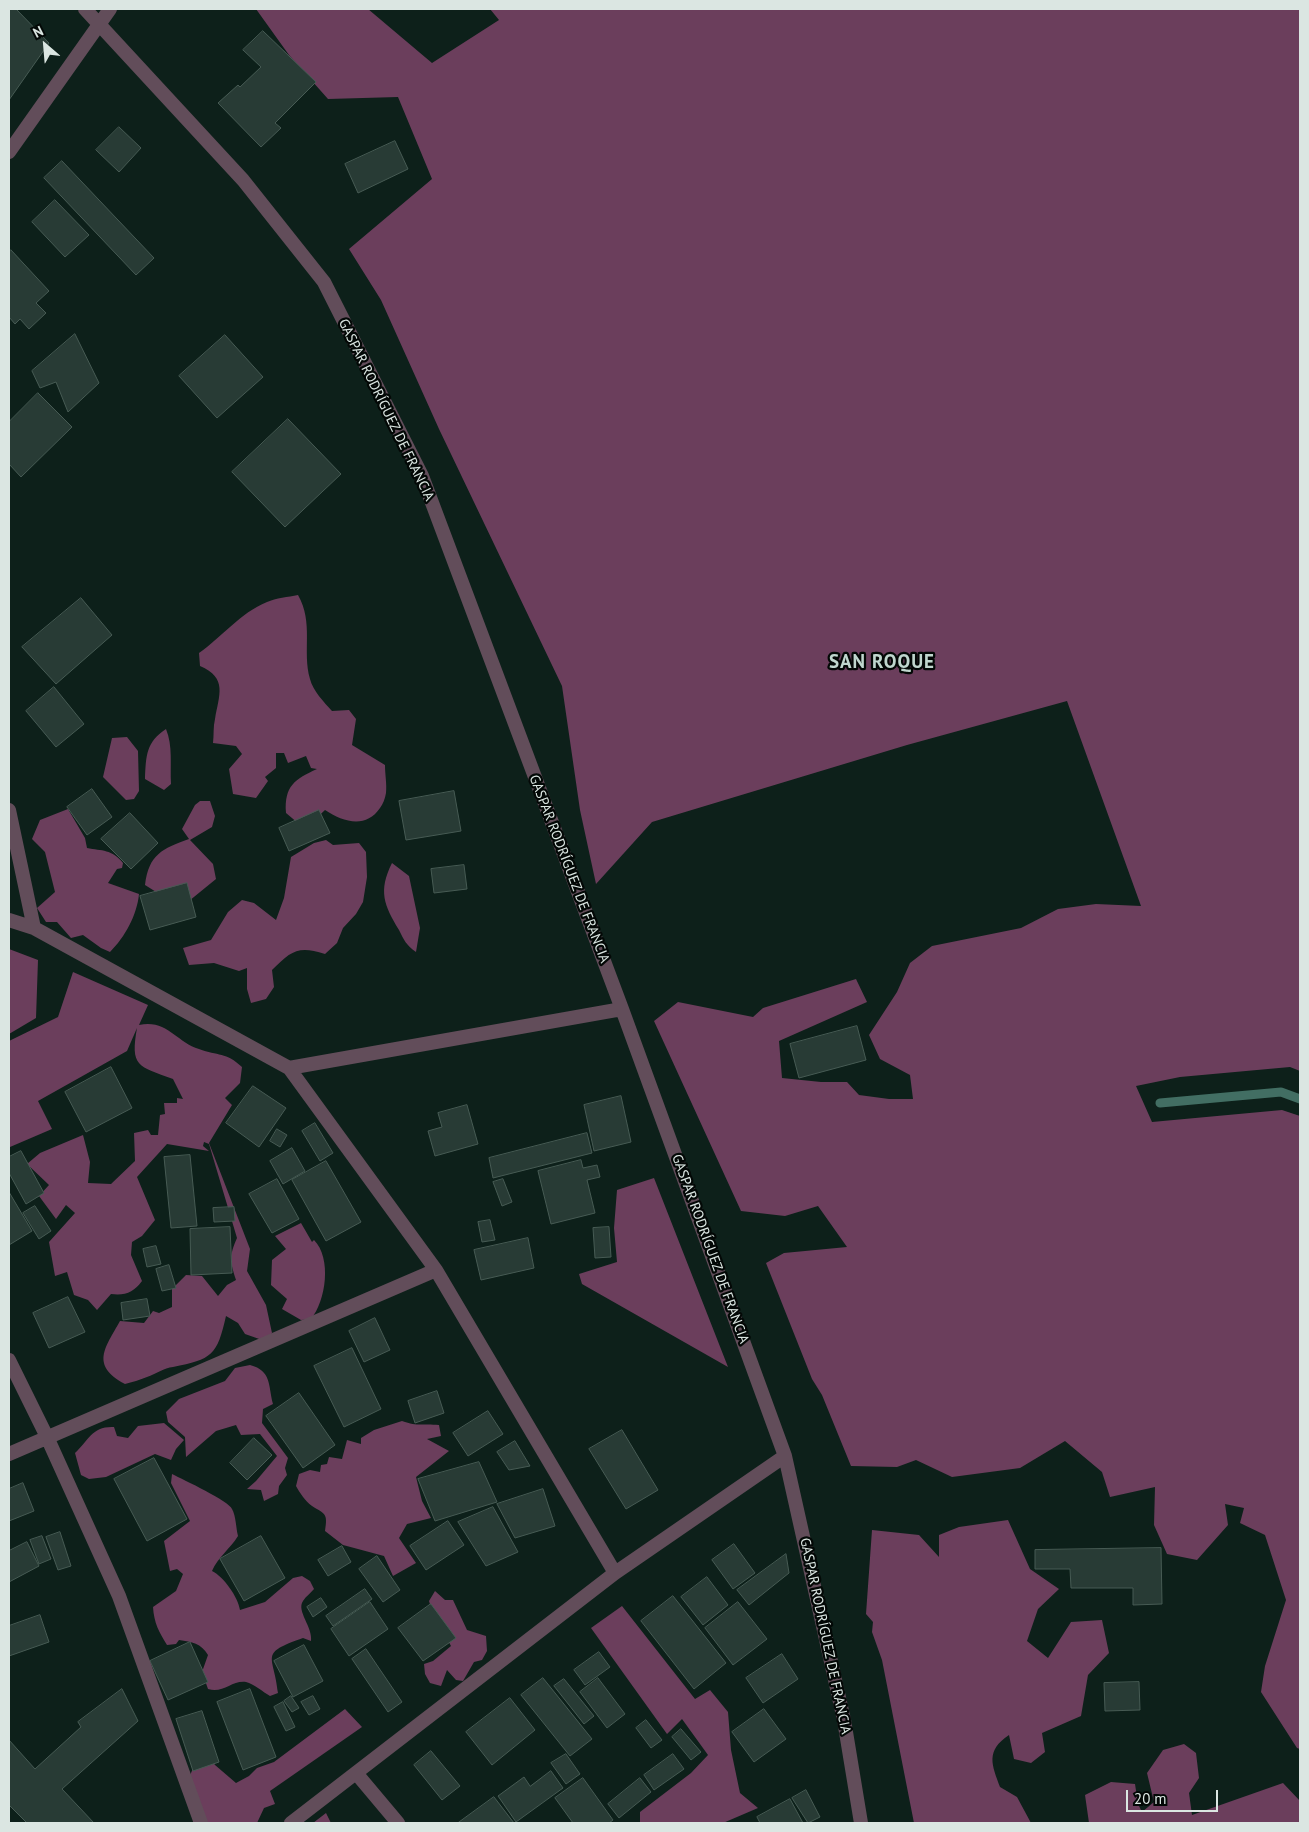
<!DOCTYPE html>
<html>
<head>
<meta charset="utf-8">
<style>
	body { margin:0 }
	#map { position:relative; width:1309px; height:1832px; overflow:hidden; background:#0d201a; font-family:"PT Sans",sans-serif }
	canvas { display:block }
	.frame { position:absolute; inset:0; border:10px solid #dbe6e2; pointer-events:none }
	.north { position:absolute; left:20px; top:20px; width:50px; height:50px; -webkit-text-stroke:4px #030806; paint-order:stroke; rotate:333deg; font-size:14px; font-weight:700; line-height:20px; text-align:center; color:#dbe6e2 }
	.north::after { content:''; display:block; margin:auto; width:18px; height:22px; background:#dbe6e2; clip-path:polygon(50% 0,100% 100%,50% 72%,0 100%) }
	.scale { position:absolute; left:1126px; top:1790px; width:92px; height:22px; box-sizing:border-box; border:2px solid #dbe6e2; border-top:0; padding-left:6px; font-size:15px; line-height:18px; white-space:nowrap; color:#dbe6e2; -webkit-text-stroke:4px #030806; paint-order:stroke }
</style>
</head>
<body>
<div id="map">
<canvas width="1309" height="1832"></canvas>
<div class="frame"></div>
<div class="north">N</div>
<div class="scale">20 m</div>
</div>
<script>
const ctx = document.querySelector('canvas').getContext('2d');
ctx.lineJoin = 'round';
function fill(path, color) { ctx.fillStyle = color; ctx.fill(path, 'evenodd'); }
function trace(path, color, width, dash) { ctx.strokeStyle = color; ctx.lineWidth = width; ctx.lineCap = dash ? 'butt' : 'round'; ctx.setLineDash(dash || []); ctx.stroke(path); }
function label(font, color, halo, rows, align = 'center') {
  ctx.font = font + ' "PT Sans",sans-serif'; ctx.lineWidth = 4.5; ctx.setLineDash([]); ctx.textBaseline = 'middle'; ctx.strokeStyle = halo; ctx.fillStyle = color; for (const [text, x, y, turn = 0] of rows) {
    ctx.save(); ctx.translate(x, y); ctx.rotate((+turn || 0) * Math.PI / 180); ctx.textAlign = isNaN(turn) ? turn : align; if (halo) ctx.strokeText(text, 0, 0); ctx.fillText(text, 0, 0); ctx.restore();
  }
}
fill(new Path2D(`
	M256,9H368L432,63L499,20L490,9H1300V1071L1290,1067L1180,1077L1136,1086L1152,1122L1282,1110L1300,1116V1749L1297,1748L1261,1692L1265,1666L1286,1600L1265,1535L1240,1523L1244,1508L1225,1504L1228,1525L1197,1560L1167,1554L1154,1525L1155,1487L1110,1497L1102,1472L1065,1441L1020,1468L952,1477L916,1460L897,1467L851,1466L822,1395L812,1379L766,1263L784,1253L847,1247L818,1206L785,1216L741,1211L654,1021L678,1002L753,1017L763,1008L856,979L867,1002L779,1041L782,1078L821,1082H847L859,1095L889,1099H913L910,1075L880,1059L869,1035L897,992L910,963L932,946L1021,928L1058,909L1096,904L1141,906L1067,701L907,745L652,822L596,884L580,810L562,686L439,429L381,300L349,249L432,179L398,97L328,99L289,55Z
	M298,595C314,623 302,651 310,679C313,691 324,702 332,711L349,710L356,719L352,745L385,765C385,775 387,784 386,793C385,799 383,804 380,808C366,829 343,822 325,810L305,829L286,813C284,786 295,779 317,769L311,768L306,756L288,763L284,753H276V768L265,777L268,781L256,798L233,794L229,769L242,754L236,746L213,743C214,735 213,727 215,719C219,695 228,678 200,666L199,653C222,637 240,613 267,602C276,598 288,597 298,595Z
	M166,729C173,746 170,765 171,784L164,790L145,779C146,756 146,742 166,729Z
	M127,737L138,751L139,791L134,799L126,800L103,777L112,738Z
	M200,801H210L215,816L212,827L190,840L213,864L216,879L189,901L161,895L145,885C149,854 162,849 189,839L182,829L195,805Z
	M68,809L85,838L87,848C102,851 112,849 123,863L122,868L117,869L108,883L139,894C137,915 125,937 110,952L101,948L83,935L71,938L57,922H46L37,908L55,892L45,852L32,839L40,820Z
	M326,840L333,845L359,843L366,852L367,877L363,902L356,914L343,928L337,943L325,954C298,945 291,951 272,970L274,987L266,999L251,1003L247,989V968L239,971L214,963L189,965L183,948L211,940L228,912L242,900L254,903L276,920L284,898L291,857L314,843Z
	M392,863L409,876L420,928L416,952C406,945 404,940 399,930C384,905 378,891 392,863Z
	M9,949L38,960L36,1018L9,1034Z
	M73,972L148,1005L139,1025C167,1019 176,1042 199,1049C218,1056 226,1052 242,1067L240,1083L225,1098L232,1105L209,1143L250,1249L247,1271L266,1305L272,1333L265,1341L245,1334L238,1323L226,1316C217,1356 212,1359 173,1367C164,1368 156,1374 147,1377C140,1380 132,1382 125,1384C90,1365 105,1348 120,1321L144,1323L153,1311L159,1313L172,1307V1289L186,1275L202,1276L218,1296L227,1285L236,1280C230,1261 229,1256 237,1238L209,1144L204,1142L203,1146L209,1151L167,1144L137,1177L155,1220L142,1236L132,1242L131,1255L142,1281C134,1292 125,1296 111,1294L97,1310L88,1300L74,1295L67,1272L55,1276L49,1242L75,1213L66,1205L56,1219L39,1196L49,1185L27,1164L40,1153L83,1135L90,1162L88,1183L111,1184L135,1161L134,1133L148,1130L151,1135H158L160,1115L165,1114L164,1103H177V1098L183,1099L173,1079C138,1066 130,1067 137,1028L127,1051L38,1101L52,1129L10,1147L9,1041L58,1017Z
	M654,1178L728,1367L582,1284L579,1274L617,1262L614,1228L617,1190Z
	M301,1223L312,1242L314,1240C332,1258 326,1301 311,1319L301,1320L282,1309L287,1299L271,1285L272,1260L286,1249L275,1236Z
	M250,1365C272,1371 268,1385 273,1404L263,1409L262,1423L288,1458L285,1468L287,1475L279,1486L278,1494L264,1501L261,1490L247,1489L256,1481L277,1456L260,1434L241,1435L236,1425L216,1431L186,1457L185,1437L168,1422L166,1412L179,1399L225,1381L235,1368Z
	M402,1421C419,1427 422,1423 439,1425L441,1436L427,1439L449,1451L416,1477L422,1501L431,1518L407,1524L399,1538L416,1563L393,1576L384,1556L343,1545L325,1531C328,1513 325,1514 312,1506C305,1501 300,1493 296,1486L299,1474L310,1470L320,1472L321,1465L327,1464L329,1457L342,1459L347,1440L361,1444V1438L374,1430Z
	M164,1423L184,1440L176,1449L171,1460L155,1454L106,1477L89,1479L81,1475L75,1453C89,1440 92,1426 114,1427L117,1436L128,1438L138,1426Z
	M172,1474C184,1480 229,1501 232,1509C236,1516 236,1528 238,1536C230,1549 218,1557 212,1571C224,1577 238,1597 240,1610L265,1602L293,1578L302,1576L310,1581L314,1589C311,1593 306,1596 303,1601C296,1611 313,1627 311,1641L303,1638C258,1654 274,1654 278,1693L270,1696C263,1692 254,1684 246,1682C232,1680 223,1694 208,1689L202,1672L208,1655C201,1643 192,1642 179,1640L176,1644L167,1645C159,1632 154,1623 153,1607L176,1591L183,1574L177,1569L170,1571L164,1541L190,1521L171,1483Z
	M1008,1520L1030,1569L1059,1589L1038,1609L1027,1641L1048,1658L1071,1622L1102,1620L1109,1653L1088,1675L1081,1716L1042,1733L1045,1752L1031,1763L1014,1759L1009,1735C985,1751 992,1765 1000,1787L1017,1797L1031,1823H914L882,1660L872,1632L873,1622L866,1614L872,1530L919,1535L939,1557V1535L959,1527Z
	M435,1591L445,1600H453L467,1630L486,1636L487,1651L482,1660L474,1662L463,1681L456,1680L447,1670L441,1686L430,1683L425,1674L424,1664L433,1661L451,1646L432,1611L429,1601Z
	M622,1606L695,1699L710,1690L728,1712L731,1750L740,1793L758,1808L723,1823H640V1812L691,1773L708,1755L682,1719L667,1734L591,1628Z
	M345,1709L362,1727L270,1791L275,1804L264,1808L257,1823H204L188,1780L194,1766L207,1754L215,1765L236,1783L249,1776L257,1768L274,1762Z
	M1184,1744L1196,1753L1199,1778L1189,1793L1192,1815L1283,1783L1300,1801V1823H1089L1085,1795L1111,1782L1135,1784L1138,1804L1142,1812L1154,1802L1147,1773L1163,1750Z
	M326,1813L331,1823H313Z`), '#6b3e5c');
trace(new Path2D(`
	M1160,1103L1281,1092L1300,1099`), '#426e63', 9);
const building = new Path2D(`
	M9,9H16L49,43L9,100Z
	M263,31L316,82L275,123L281,128L261,147L218,103L238,85L240,87L261,67L243,50Z
	M119,127L141,148L119,172L96,150Z
	M395,141L408,169L358,193L345,164Z
	M62,161L154,258L136,275L44,178Z
	M55,200L89,235L65,257L32,222Z
	M11,250L49,291L36,303L46,313L29,329L20,319L15,324L9,317V252Z
	M75,334L99,383L68,412L56,382L40,388L32,371Z
	M225,335L263,377L217,418L179,376Z
	M38,393L72,427L21,477L9,464V422Z
	M288,419L341,474L285,527L232,472Z
	M81,598L112,635L56,684L22,647Z
	M54,687L84,724L56,747L26,711Z
	M92,789L112,817L87,835L67,807Z
	M454,791L461,831L406,840L399,801Z
	M319,810L330,833L289,851L279,828Z
	M130,813L158,843L131,869L101,839Z
	M464,865L467,889L434,893L431,869Z
	M187,883L196,917L150,930L140,896Z
	M857,1026L866,1060L799,1078L790,1044Z
	M111,1067L132,1108L86,1132L65,1092Z
	M253,1086L286,1108L259,1147L226,1123Z
	M621,1096L631,1142L594,1151L584,1105Z
	M467,1105L478,1144L435,1156L428,1131L442,1127L438,1113Z
	M315,1123L333,1153L320,1161L302,1131Z
	M277,1129L287,1135L280,1147L270,1141Z
	M587,1133L592,1153L493,1178L489,1158Z
	M292,1148L305,1171L283,1184L270,1161Z
	M21,1151L44,1193L26,1204L9,1173V1157Z
	M190,1155L197,1226L171,1228L164,1157Z
	M581,1160L583,1168L597,1165L600,1177L587,1180L595,1213L551,1224L538,1171Z
	M326,1161L361,1222L326,1241L292,1180Z
	M277,1179L299,1219L272,1233L249,1194Z
	M503,1179L512,1202L502,1206L493,1182Z
	M9,1192L32,1231L9,1245Z
	M35,1206L51,1231L39,1239L23,1213Z
	M234,1207L235,1221L214,1222L213,1208Z
	M490,1220L495,1240L482,1242L478,1222Z
	M230,1227L232,1273L191,1275L190,1229Z
	M609,1227L611,1257L595,1258L593,1228Z
	M528,1238L534,1268L481,1280L474,1250Z
	M156,1246L161,1264L147,1267L143,1249Z
	M169,1265L176,1288L162,1291L156,1269Z
	M68,1297L85,1332L49,1348L33,1313Z
	M147,1299L150,1316L123,1320L121,1303Z
	M375,1318L390,1350L364,1362L349,1331Z
	M352,1348L381,1409L344,1427L314,1366Z
	M437,1391L444,1413L415,1423L408,1401Z
	M299,1393L335,1445L303,1468L266,1416Z
	M488,1411L503,1434L468,1456L453,1433Z
	M622,1430L658,1490L626,1509L589,1449Z
	M254,1438L272,1455L247,1480L230,1463Z
	M515,1441L530,1466L509,1470L497,1452Z
	M154,1458L187,1519L147,1541L114,1479Z
	M479,1462L497,1502L435,1521L418,1479Z
	M23,1483L34,1511L9,1521V1489Z
	M543,1489L555,1526L515,1538L497,1504Z
	M493,1507L518,1552L486,1566L458,1522Z
	M448,1521L464,1545L426,1570L410,1546Z
	M60,1532L71,1566L58,1570L46,1537Z
	M42,1536L51,1559L39,1564L30,1540Z
	M261,1536L285,1578L244,1601L220,1559Z
	M27,1542L39,1566L9,1582V1551Z
	M734,1544L755,1573L733,1589L712,1560Z
	M342,1546L351,1562L328,1576L318,1560Z
	M1161,1548L1162,1604L1133,1605V1588H1071L1070,1569H1035V1550Z
	M786,1554L789,1573L749,1605L737,1590Z
	M377,1556L400,1590L383,1602L359,1569Z
	M707,1577L728,1605L703,1625L681,1597Z
	M365,1589L372,1599L333,1626L326,1616Z
	M673,1596L726,1663L694,1689L641,1621Z
	M321,1598L327,1607L313,1617L307,1607Z
	M370,1602L388,1629L349,1656L331,1629Z
	M738,1602L767,1639L733,1665L705,1628Z
	M431,1604L456,1638L423,1661L398,1628Z
	M40,1615L49,1642L9,1656V1626Z
	M190,1642L208,1682L168,1700L150,1661Z
	M304,1645L323,1681L293,1697L274,1661Z
	M366,1649L402,1702L388,1712L352,1659Z
	M599,1652L610,1667L585,1685L574,1670Z
	M782,1654L798,1679L763,1703L746,1678Z
	M543,1678L592,1739L570,1756L521,1695Z
	M598,1678L625,1714L607,1728L580,1692Z
	M564,1679L594,1716L584,1724L554,1686Z
	M1139,1682L1140,1710L1105,1711L1104,1683Z
	M122,1689L138,1721L62,1789L94,1823H27L9,1805V1740L35,1769L81,1727L78,1722Z
	M250,1689L276,1757L243,1770L217,1702Z
	M291,1696L299,1708L292,1712L284,1701Z
	M313,1696L320,1709L309,1715L301,1702Z
	M510,1698L535,1730L492,1765L466,1732Z
	M283,1702L295,1727L286,1731L274,1707Z
	M764,1709L786,1739L754,1762L732,1732Z
	M202,1711L219,1762L193,1771L176,1719Z
	M646,1720L662,1740L651,1748L636,1728Z
	M681,1729L701,1752L691,1760L672,1737Z
	M431,1751L460,1786L442,1800L414,1765Z
	M566,1754L580,1774L566,1784L551,1763Z
	M673,1754L684,1769L654,1790L644,1775Z
	M551,1771L563,1788L516,1822L498,1796L524,1777L530,1786Z
	M583,1778L613,1820L609,1823H573L555,1798Z
	M640,1778L651,1792L619,1818L608,1804Z
	M806,1790L820,1817L808,1823L792,1798Z
	M494,1797L514,1823H458Z
	M790,1799L803,1823H760L757,1817Z`);
fill(building, '#283b35');
trace(building, '#475b54', 1);
trace(new Path2D(`
	M85,9L243,180L324,282L422,476L622,1009L785,1456L844,1720L861,1823
	M9,152L110,9
	M9,810L34,928
	M9,920L34,928L289,1068L622,1009
	M289,1068L436,1270L615,1573
	M9,1360L47,1437L119,1596L201,1823
	M9,1454L436,1270
	M356,1773L398,1823
	M291,1823L615,1573L785,1456`), '#624d5a', 14);
label('14px', '#dbe6e2', '#030806', [
	["GASPAR RODRÍGUEZ DE FRANCIA",386,410,64],
	["GASPAR RODRÍGUEZ DE FRANCIA",569,869,69],
	["GASPAR RODRÍGUEZ DE FRANCIA",710,1249,70],
	["GASPAR RODRÍGUEZ DE FRANCIA",825,1636,78]
]);
ctx.letterSpacing = '1px';
label('bold 19px', '#c0d6ce', '#030806', [
	["SAN ROQUE",882,663]
]);
ctx.letterSpacing = '0px';
</script>
</body>
</html>
